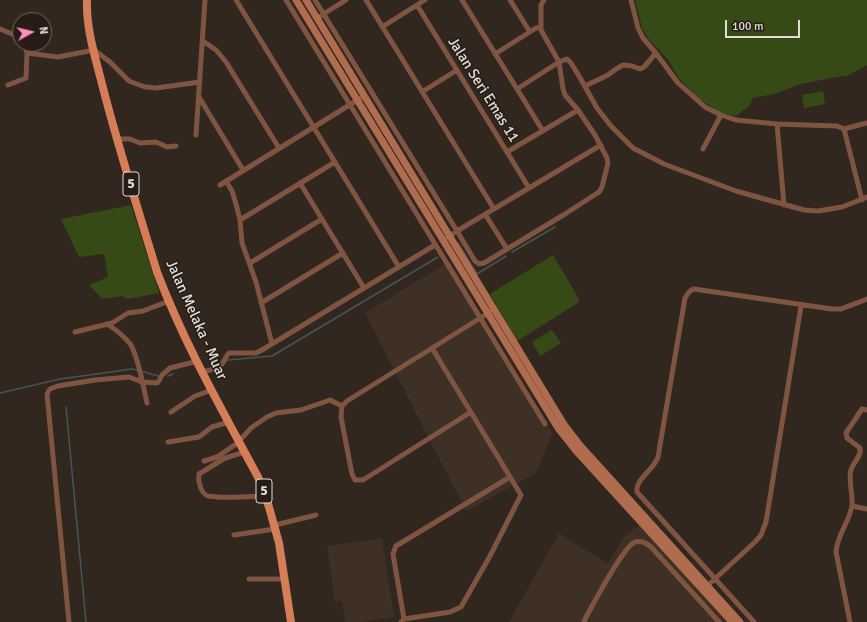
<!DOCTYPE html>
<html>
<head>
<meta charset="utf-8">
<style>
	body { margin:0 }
	#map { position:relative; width:867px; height:622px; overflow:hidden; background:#31271f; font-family:Signika,sans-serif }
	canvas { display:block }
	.north { position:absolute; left:12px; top:12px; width:40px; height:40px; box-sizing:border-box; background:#271d16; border:1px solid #726963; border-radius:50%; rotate:82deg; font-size:11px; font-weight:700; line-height:16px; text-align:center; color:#e2dbd6 }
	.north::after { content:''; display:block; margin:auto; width:14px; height:18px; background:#ff8ebb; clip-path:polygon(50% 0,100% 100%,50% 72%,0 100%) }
	.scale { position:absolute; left:725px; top:20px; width:75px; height:18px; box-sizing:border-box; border:2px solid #e2dbd6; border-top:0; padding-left:5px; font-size:12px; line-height:14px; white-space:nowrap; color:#e2dbd6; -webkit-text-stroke:3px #271d16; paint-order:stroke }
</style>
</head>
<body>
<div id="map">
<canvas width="867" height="622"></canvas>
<div class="north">N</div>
<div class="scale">100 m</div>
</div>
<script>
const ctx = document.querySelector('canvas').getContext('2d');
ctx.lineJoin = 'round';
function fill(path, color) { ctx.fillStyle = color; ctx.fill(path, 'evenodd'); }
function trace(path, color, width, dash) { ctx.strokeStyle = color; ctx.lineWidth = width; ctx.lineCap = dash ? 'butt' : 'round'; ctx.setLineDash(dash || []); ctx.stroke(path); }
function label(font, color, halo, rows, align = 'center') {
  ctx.font = font + ' Signika,sans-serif'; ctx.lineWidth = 3; ctx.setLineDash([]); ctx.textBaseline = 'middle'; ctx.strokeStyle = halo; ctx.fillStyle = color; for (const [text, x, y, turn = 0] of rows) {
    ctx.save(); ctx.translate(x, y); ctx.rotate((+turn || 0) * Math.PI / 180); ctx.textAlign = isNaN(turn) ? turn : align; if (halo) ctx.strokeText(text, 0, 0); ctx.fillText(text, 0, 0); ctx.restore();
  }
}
fill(new Path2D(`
	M450,261L552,433L536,473L466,511L365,313Z
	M640,525L726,622H509L559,533L608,564L626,534Z
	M382,538L394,617L362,622H345L342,601L335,602L327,546Z`), '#3f3025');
fill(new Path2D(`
	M635,0H867V65L847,76L837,77L800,84L774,94L753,98L749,106L736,116L721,113L695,96L678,77L669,61L648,38L642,28Z
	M823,91L825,104L804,108L802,95Z
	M131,205L159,293L128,299L122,296L102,299L89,285L108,277L104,254L79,257L61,219Z
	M553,255L579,299L578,303L517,341L490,294Z
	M552,330L561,343L540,356L532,342Z`), '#364a16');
trace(new Path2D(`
	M458,243L477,274L506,256
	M512,252L555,227
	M228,360L272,356L438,257
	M141,371L158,376
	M168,376L173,374
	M0,393L60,379L132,369L137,370
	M66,407L86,622`), '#455656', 1.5);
trace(new Path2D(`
	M236,0L399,267
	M286,0L545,424
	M315,0L457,231L475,261L479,264L484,263L565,214L599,192L602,187L608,163L607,158L595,135L578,110L565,95L563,89L559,62L541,30V5L544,0
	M366,0L494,209
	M462,0L543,131
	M510,0L530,32
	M631,0L638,28L643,38L655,52L678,83L705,107L721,115L736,120L777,124L837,126L844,129L867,123
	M417,5L529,188
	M317,18L346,0
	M382,27L425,0
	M0,29L20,37
	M203,41L216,50L226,62L279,148
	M25,44L27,53L58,57L94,50L110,62L129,81L145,87L156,88L200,82
	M495,54L536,28L541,27
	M8,85L26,78L27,53
	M585,86L608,75L616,69L623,65L632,66L640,69L644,67L656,53
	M517,89L559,62L567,59L571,63L579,76L597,108L611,126L633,148L664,164L736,191L804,210L818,211L842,207L867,197
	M422,92L457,70
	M199,97L243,170
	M777,124L784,205
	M844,129L862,200
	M196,135L205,0
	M117,139H130L140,143L156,142L167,147L176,146
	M703,149L721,115
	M507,152L578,110
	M226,181L232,191L236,204L240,220L242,243L256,282L272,344
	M300,183L364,288
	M220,185L364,96
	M485,214L507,249
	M240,220L335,162
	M447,237L601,145
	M250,263L322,219
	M261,303L343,253
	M107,324C115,329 125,337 131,345C139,360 143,386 147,403
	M75,332L112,323L128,313L143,311L169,301
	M203,372C210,370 217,369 222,364C225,360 226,356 229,353H256L262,350L435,245
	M171,412L195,396L212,390
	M471,412L363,480H355L352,474L341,417L342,406L347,401L490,312
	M239,441L251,428L267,417L276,413L301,410L330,400L342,406
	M168,442L199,437L212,427L229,422
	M245,452L225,458L199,474C198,480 200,493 208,496C210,497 215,496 217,497C234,498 249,496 266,496
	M204,461L217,457L239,442
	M852,506L867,509
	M275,525L316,515
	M234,535L275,529
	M249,579H284
	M706,587L755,542L761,535L766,522L801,306
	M404,619L450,612L461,607L490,556L521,495L432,348
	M69,622L47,394L50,389L58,386L95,380L129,377L142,382L157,383L159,381L162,375L170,368L198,361
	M401,622L404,619L393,554L396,546L510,477
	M584,622L586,617C594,603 623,547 635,542C642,540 648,544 652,548L719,622
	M754,622L637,492C635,479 654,470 658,457L685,298C688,294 689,290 694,289L832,309H841L867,299
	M850,622L836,552C837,535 850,521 852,505C853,494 848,480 851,470C853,462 862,456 860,448L847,438L846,433L862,409L867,410`), '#7f5542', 5);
trace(new Path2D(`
	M296,0L558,428L577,452L732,622
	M306,0L565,426L579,444L740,622`), '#b06c4e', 7);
trace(new Path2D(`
	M87,0C86,29 95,56 102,84C118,147 138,209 157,272C184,343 222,410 258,477L269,507L279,543L291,622`), '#d57d57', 8);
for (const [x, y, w] of [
	[131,184,16],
	[264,491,16]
]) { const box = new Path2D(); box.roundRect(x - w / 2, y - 12, w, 24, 3); ctx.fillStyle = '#271d16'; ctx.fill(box); trace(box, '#e2dbd6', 1); }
label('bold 14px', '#e2dbd6', null, [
	["5",131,184],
	["5",264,491]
]);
label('15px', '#e2dbd6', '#271d16', [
	["Jalan Seri Emas 11",483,90,58],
	["Jalan Melaka - Muar",196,320,66]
]);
</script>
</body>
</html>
